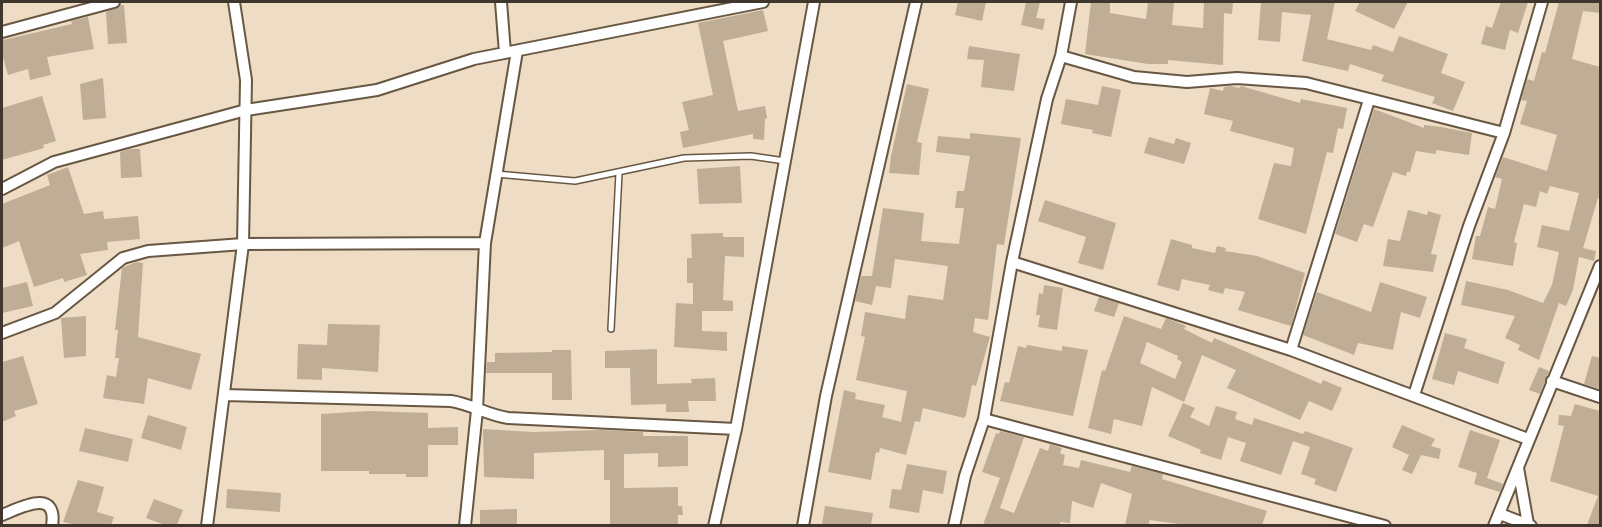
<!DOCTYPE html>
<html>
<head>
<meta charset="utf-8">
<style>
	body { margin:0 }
	#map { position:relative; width:1602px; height:527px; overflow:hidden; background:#efdcc4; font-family:"DejaVu Sans",sans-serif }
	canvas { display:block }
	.frame { position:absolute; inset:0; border:3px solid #3f372e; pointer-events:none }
</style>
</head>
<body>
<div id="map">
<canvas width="1602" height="527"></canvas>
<div class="frame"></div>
</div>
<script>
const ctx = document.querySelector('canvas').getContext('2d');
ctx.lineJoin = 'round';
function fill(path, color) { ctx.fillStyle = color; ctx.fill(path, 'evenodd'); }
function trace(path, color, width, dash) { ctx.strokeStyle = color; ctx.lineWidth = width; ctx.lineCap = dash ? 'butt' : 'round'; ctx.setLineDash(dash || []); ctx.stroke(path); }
fill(new Path2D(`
	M958,2H986L982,21L955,15Z
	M1026,2H1040L1036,18L1045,19L1043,30L1021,25Z
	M1091,2H1110V13L1146,19L1148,2H1174L1172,25L1203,28L1204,2H1233L1232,14L1224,13L1223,65L1168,60V64H1148L1085,54Z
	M1261,2H1335L1327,39L1371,50L1373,45L1393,52L1399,36L1448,54L1441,73L1465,82L1453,111L1432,103L1435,97L1381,81L1384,75L1350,64L1348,71L1302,61L1311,15L1282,12L1280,42L1258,40Z
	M1360,2H1408L1394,29L1355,11Z
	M1501,2H1528L1518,33L1510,30L1505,50L1481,44L1486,26L1492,28Z
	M1559,2H1600V13L1583,11L1572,59L1600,67V199L1598,198L1583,248L1596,251L1594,261L1579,257L1573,290L1566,306L1559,303L1539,360L1518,350L1520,345L1505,338L1515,316L1461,305L1466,281L1508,290L1543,303L1552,285L1559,252L1537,247L1542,225L1569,231L1579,193L1550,186L1547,194L1540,191L1536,207L1524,204L1514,242L1517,243L1513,266L1472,259L1476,236H1480L1488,207L1495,209L1502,179L1495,177L1503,157L1547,171L1557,135L1520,124L1527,101L1521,100L1527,79L1534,81L1542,52L1545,53Z
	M121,5H124L127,43L108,44L106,12Z
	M763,10L768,31L723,41L738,111L765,106L767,118L765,119L764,140L753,139V134L683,148L680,132L689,130L682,102L713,95L698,23Z
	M88,17L94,49L47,57L51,75L30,80L28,69L8,75L2,54L3,40L72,24L71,21Z
	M969,46L1020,54L1014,91L981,87L984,60L967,59Z
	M103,78L106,118L83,120L80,84Z
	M907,84L929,89L917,142L922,143L919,175L889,173L891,156Z
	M1102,86L1121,90L1111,137L1092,133L1093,130L1061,124L1066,99L1098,105Z
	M1230,86L1239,88L1241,86L1300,103L1301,99L1347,108L1343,129L1338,128L1333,153L1327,152L1306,234L1258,219L1274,163L1291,166L1294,148L1230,131L1233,121L1204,114L1210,88L1223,91L1224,87Z
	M42,96L56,141L43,145L44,148L2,160V108Z
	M1374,109L1424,128V125L1441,127L1472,133L1469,155L1436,150V154L1416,151L1410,172H1407L1406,176L1393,172L1373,227L1364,224L1357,242L1335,234Z
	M970,133L1021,138L1004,245L997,244L988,320L975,318L973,332L990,337L976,386L972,385L966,415L964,418L923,408L920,422L915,421L906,455L880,448L879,453L876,452L871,480L828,472L844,390L856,393L855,399L885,405L882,417L901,422L907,391L856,380L865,337L861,336L865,312L905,319L908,295L943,300L948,266L895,259L891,288L876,286L872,305L855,301L861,276H872L883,208L924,213L921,241L959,244L964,208H955L957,191H964L970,156L936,152L938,136L970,139Z
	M1149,137L1174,144L1176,138L1191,143L1184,164L1144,153Z
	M130,149H140L142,177L121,178L120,152Z
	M740,166L742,203L699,204L697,169Z
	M68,167L84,214L103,211L104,219L138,216L140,239L107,242L108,250L80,254L87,275L64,282L63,278L34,287L19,241L2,248V204L50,185L47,175Z
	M1045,200L1116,223L1103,270L1078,263L1086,237L1038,221Z
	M1408,210L1427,215L1428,211L1441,215L1431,254L1437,255L1433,272L1383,266L1388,239L1400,241Z
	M723,233V237H744V257L725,256L723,300L733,301V311H702V331L727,332V351L674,347L676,303L693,304V283H687V258H692L691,234Z
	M1171,239L1192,245V248L1215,253L1217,246L1226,248L1225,251L1257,256L1305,273L1291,326L1238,310L1245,292L1225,288L1223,294L1208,290L1210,285L1182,279L1179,291L1157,285Z
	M136,262L143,263L138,337L201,354L191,390L148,378L144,404L103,398L107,375L116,377L119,358H115L118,330H115L122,268Z
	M27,282L33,306L2,313V288Z
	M1380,282L1427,297L1420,318L1401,312L1393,350L1358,343L1354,355L1303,335L1317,292L1371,312Z
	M1044,285L1063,288L1057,330L1038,327L1040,315H1036L1039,293L1043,294Z
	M1099,297L1119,303L1114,317L1094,311Z
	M86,316V356L64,358L61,318Z
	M1124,316L1161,329L1166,318L1186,326L1184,329L1212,343L1214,338L1321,384L1323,380L1342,388L1332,411L1309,401L1300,420L1227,388L1236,370L1202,355L1184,402L1152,387L1142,426L1114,419L1111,434L1088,428L1102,370L1105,371ZM1147,342L1178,356L1177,359L1182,362L1175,379L1140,363Z
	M328,324L380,325L378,372L322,368V380L297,379L298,344L327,345Z
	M1445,333L1467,339L1464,348L1505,362L1498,384L1458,371L1454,385L1432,379Z
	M1027,345L1062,351V346L1088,350L1073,416L1000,401L1005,382L1009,383L1018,346L1026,348Z
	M657,349V384L692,383L691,379L715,378L716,401H688L689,412H666V404L631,405L630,368H605V351Z
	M552,350H571L572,400H552V373H486L487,362H495V353L552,352Z
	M23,356L38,404L14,411L16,416L2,422V362Z
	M1592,356L1600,358V389L1584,384Z
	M1539,367L1549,371L1540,394L1529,390Z
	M1183,403L1195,408L1190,417L1209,426L1216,406L1237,412L1235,419L1252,425L1254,418L1303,434L1305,431L1353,448L1336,492L1314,484L1316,479L1301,474L1310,447L1293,441L1281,475L1240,461L1246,443L1228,437L1221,460L1200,453L1201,450L1168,436Z
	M1575,404L1600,411V525H1587L1598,496L1550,481L1564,426L1558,425L1559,415L1571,416Z
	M369,411L428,413V428L458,427V445H428V477H406V474H369V471H321V414Z
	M148,415L187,427L181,450L141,438Z
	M1402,425L1435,439L1431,446L1441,449L1439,459L1421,455L1412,474L1402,470L1409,455L1392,447Z
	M85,428L133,439L128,462L79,451Z
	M483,429L533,432L603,430L643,432V436H688V466L658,467V453L624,454V488L678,487V506H682L683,515H678V525H610V480H604V450L534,453V479L484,477Z
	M1470,430L1500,440L1487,478L1503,484L1500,492L1474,484L1477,473L1458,467Z
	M1000,431L1024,437L1000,508L1014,513L1040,448L1048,451L1050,444L1062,448L1060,453L1065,455L1063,465L1079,468L1081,460L1130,472L1132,466L1163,474L1162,479L1182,485L1267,511L1262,525H1186L1150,520L1148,525H1125L1132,494L1101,483L1093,508L1072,501L1070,523L1060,522V525H983L1000,478L982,472L996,433L999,434Z
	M907,464L947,471L943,494L923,490L919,513L889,508L892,489L901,490Z
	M78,480L104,487L97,512L114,517L111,525H76L63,522Z
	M227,489L281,493L280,512L226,508Z
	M154,499L183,510L177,525H165L146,518Z
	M825,506L873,513L871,525H822Z
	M517,509V525H480V510Z`), '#bfad96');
const service = new Path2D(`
	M496,174L575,181L684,158L751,156L785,161
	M611,329L619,173`);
const minor = new Path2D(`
	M501,2L505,53
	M2,32L114,2
	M1061,56L1134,77L1187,82L1237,78L1306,83L1504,133
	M2,189L54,162L246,110L377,90L474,59L763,2
	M1012,262L1291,350L1528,439
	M2,333L55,313L123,258L148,251L243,244L485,243
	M1291,350L1369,100
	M1552,381L1600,397
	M224,395L451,401C471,404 487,415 508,418L736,429
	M1414,395L1469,226L1504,133L1542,2
	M984,419L1385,526
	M1518,468L1528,524
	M1500,514L1531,526
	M2,515C20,508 58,487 52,526
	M207,526L243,244L246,80L234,2
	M465,526L477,410L485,243L517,51
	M714,526L736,429L814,2
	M803,526L826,396L916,2
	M954,526L965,476L984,419L1012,262L1047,99L1061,56L1071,2
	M1494,526L1600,266`);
trace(service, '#675743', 8);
trace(minor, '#675743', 14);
trace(service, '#fff', 5);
trace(minor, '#fff', 10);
</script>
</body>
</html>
